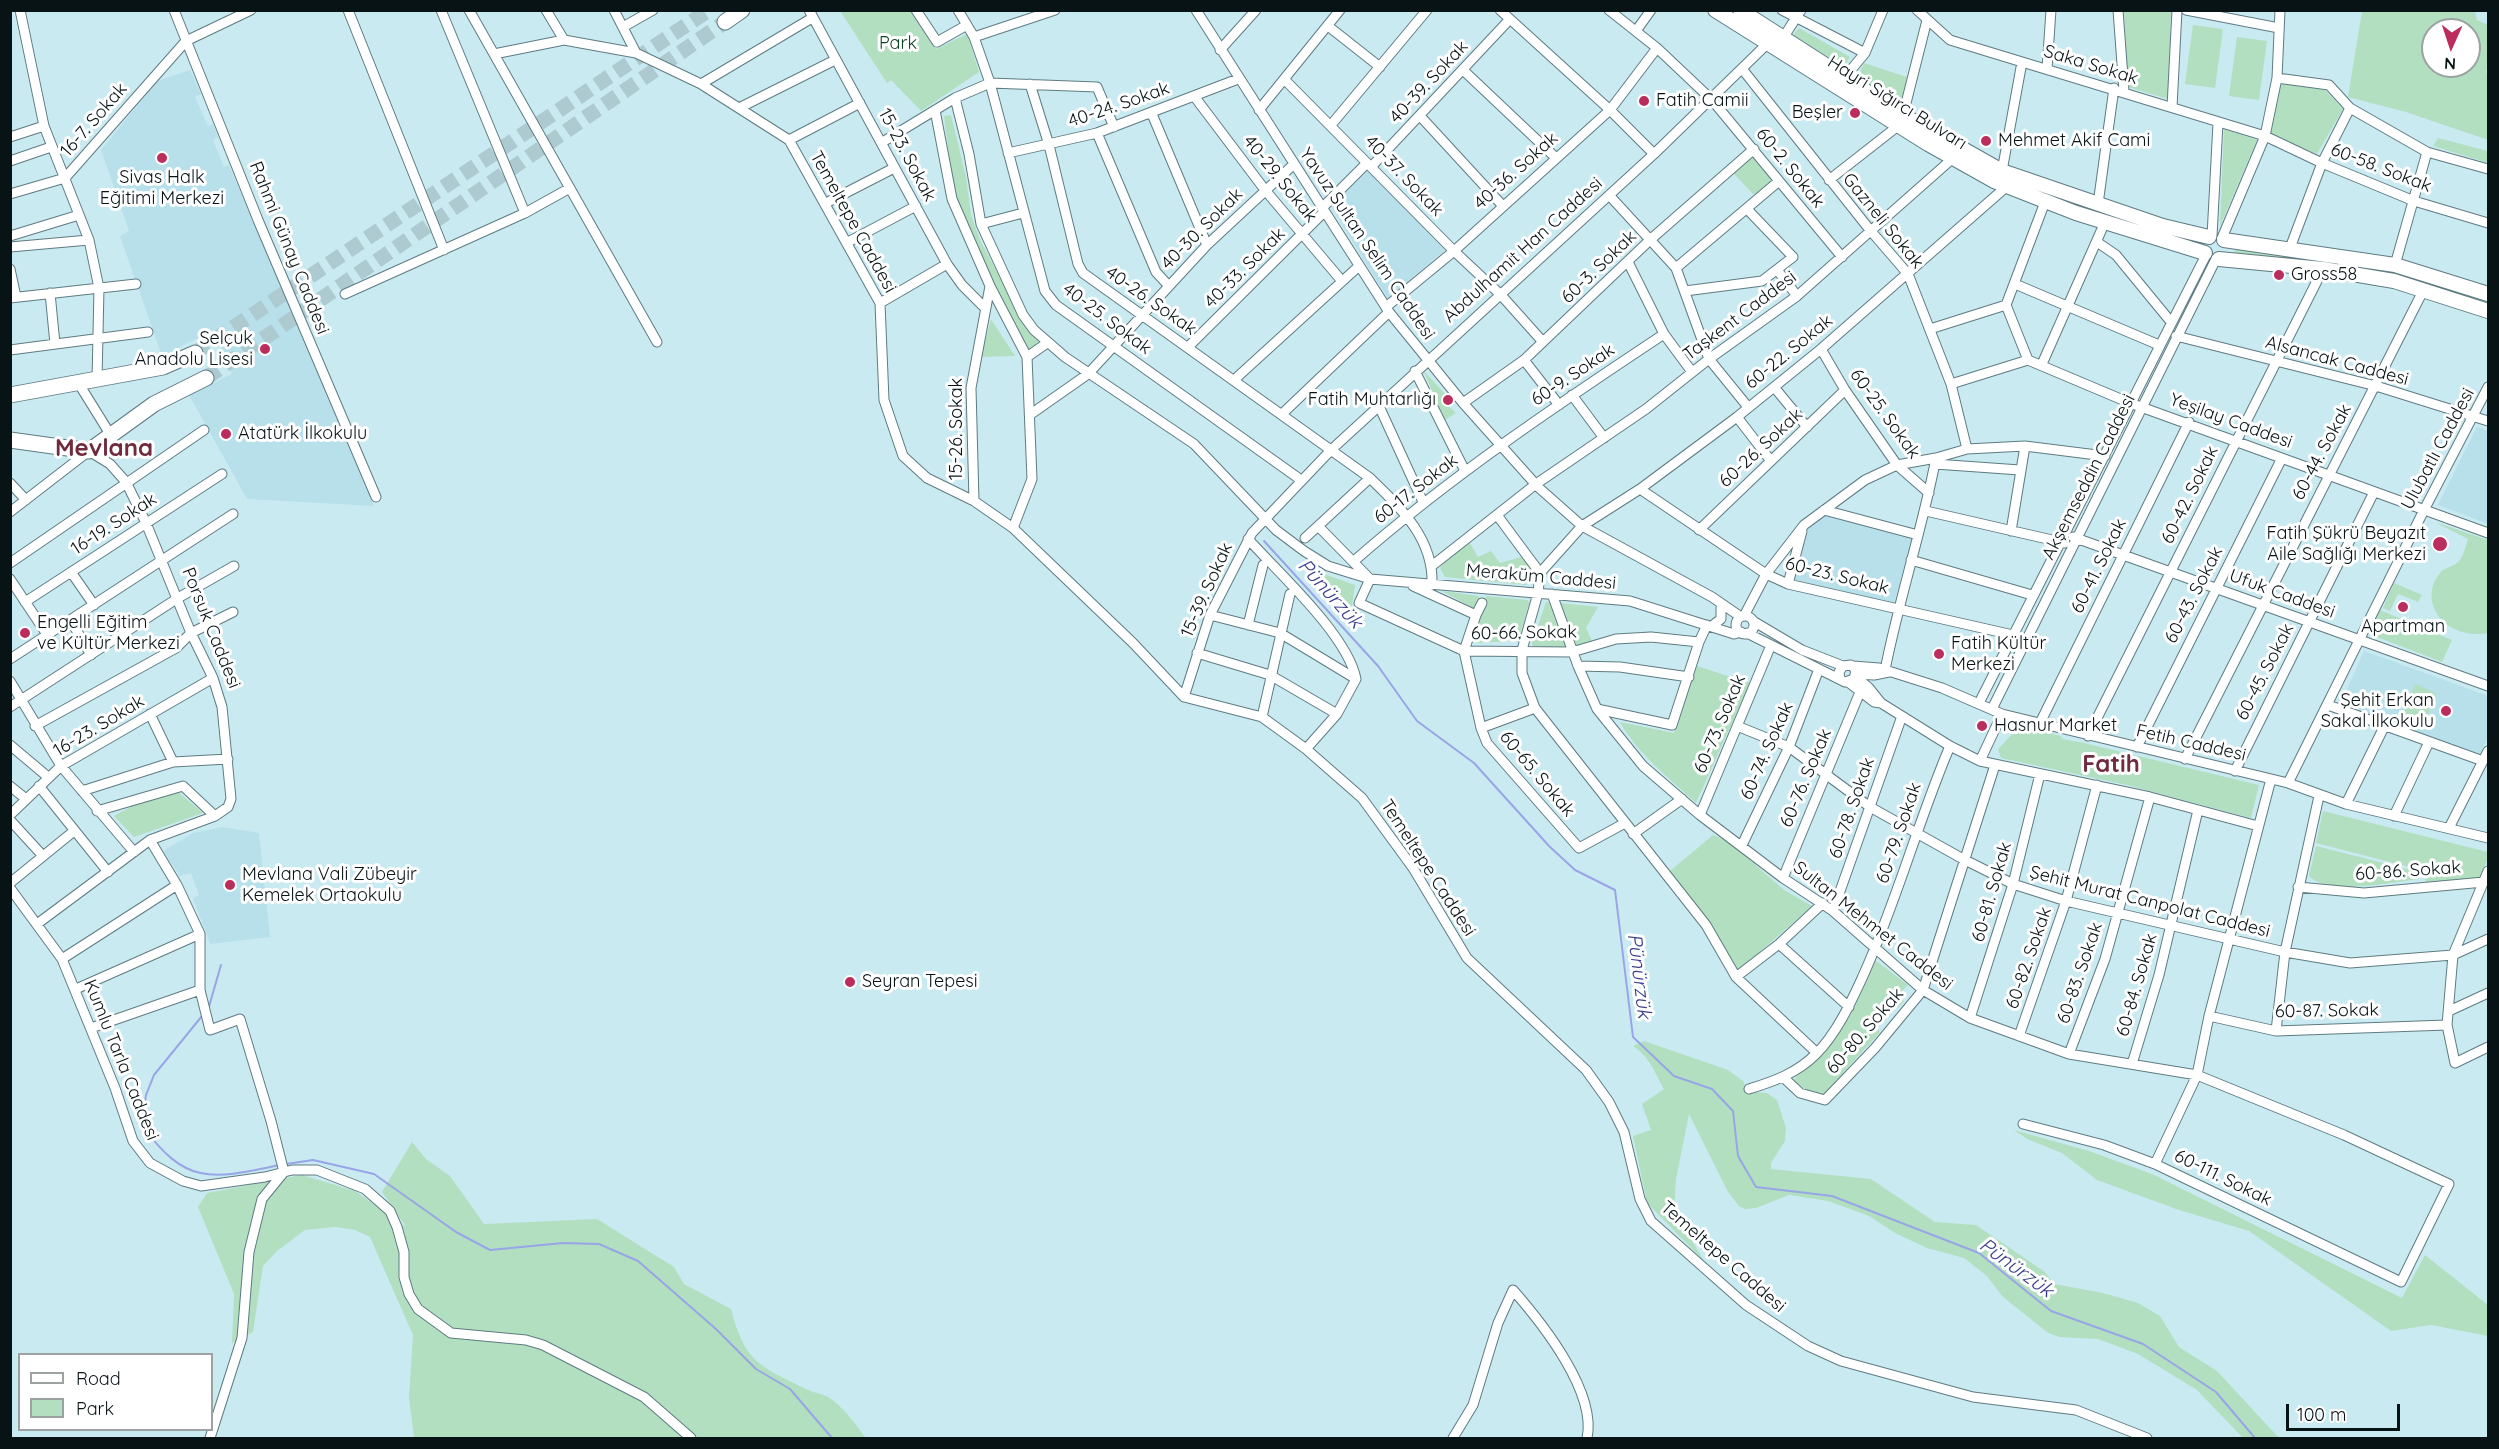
<!DOCTYPE html>
<html>
<head>
<meta charset="utf-8">
<style>
	body { margin:0 }
	#map { position:relative; width:2499px; height:1449px; overflow:hidden; background:#caeaf2; font-family:Quicksand,sans-serif }
	canvas { display:block }
	.frame { position:absolute; inset:0; border:12px solid #081316; pointer-events:none }
	.legend { position:absolute; left:18px; top:1353px; width:195px; height:78px; box-sizing:border-box; background:#fff; border:2px solid #9ca1a2; margin:0; padding:8px 10px; list-style:none; font-size:18px; color:#081316 }
	.legend li { display:flex; align-items:center; gap:12px; height:30px }
	.legend b { width:30px; border:2px solid #9ca1a2 }
	.north { position:absolute; left:2421px; top:18px; width:60px; height:60px; box-sizing:border-box; background:#fff; border:2px solid #9ca1a2; border-radius:50%; rotate:183deg; font-size:16px; font-weight:700; line-height:24px; text-align:center; color:#081316 }
	.north::after { content:''; display:block; margin:auto; width:21px; height:27px; background:#bb2d5c; clip-path:polygon(50% 0,100% 100%,50% 72%,0 100%) }
	.scale { position:absolute; left:2286px; top:1404px; width:114px; height:27px; box-sizing:border-box; border:3px solid #081316; border-top:0; padding-left:8px; font-size:18px; line-height:21px; white-space:nowrap; color:#081316; -webkit-text-stroke:4px #fff; paint-order:stroke }
</style>
</head>
<body>
<div id="map">
<canvas width="2499" height="1449"></canvas>
<div class="frame"></div>
<ul class="legend">
<li><b style="height:8px;background:#fff"></b>Road</li>
<li><b style="height:16px;background:#b2dfc0"></b>Park</li>
</ul>
<div class="north">N</div>
<div class="scale">100 m</div>
</div>
<script>
const ctx = document.querySelector('canvas').getContext('2d');
ctx.lineJoin = 'round';
function fill(path, color) { ctx.fillStyle = color; ctx.fill(path, 'evenodd'); }
function trace(path, color, width, dash) { ctx.strokeStyle = color; ctx.lineWidth = width; ctx.lineCap = dash ? 'butt' : 'round'; ctx.setLineDash(dash || []); ctx.stroke(path); }
function label(font, color, halo, rows, align = 'center') {
  ctx.font = font + ' Quicksand,sans-serif'; ctx.lineWidth = 6; ctx.setLineDash([]); ctx.textBaseline = 'middle'; ctx.strokeStyle = halo; ctx.fillStyle = color; for (const [text, x, y, turn = 0] of rows) {
    ctx.save(); ctx.translate(x, y); ctx.rotate((+turn || 0) * Math.PI / 180); ctx.textAlign = isNaN(turn) ? turn : align; if (halo) ctx.strokeText(text, 0, 0); ctx.fillText(text, 0, 0); ctx.restore();
  }
}
fill(new Path2D(`
	M190,70L201,94L195,97L208,126L213,124L218,137L213,140L224,167L229,165L374,506L247,499L189,395L232,374L214,330L162,356L120,236L129,231L101,150L157,81Z
	M1369,169L1447,248L1388,299L1331,207Z
	M2477,427L2488,431V524L2438,505Z
	M1827,515L1912,539L1894,603L1793,581L1808,527Z
	M2364,651L2488,696V737L2480,754L2340,705Z
	M222,827L259,833L270,937L210,944L193,898L199,895L191,873L180,876L163,851L193,833Z`), '#b7e0eb');
fill(new Path2D(`
	M840,11H912L936,49L967,34L979,72L921,111L891,80L887,83Z
	M2124,11H2171L2168,99L2128,87Z
	M2362,11H2475L2477,20L2488,25V67L2486,72L2488,76V140L2406,112L2348,97ZM2433,30H2469V66H2433Z
	M2193,25L2223,29L2215,88L2185,84Z
	M1799,28L1850,57L1844,67L1793,35Z
	M2237,37L2267,41L2259,100L2229,96Z
	M1864,63L1907,77L1900,104L1896,107L1857,80Z
	M2281,83L2325,90L2343,109L2317,154L2269,134Z
	M951,115L966,177L971,215L980,240L1011,298L1039,343L1027,353C1000,304 967,243 955,189C950,165 947,140 944,116Z
	M2224,129L2257,140L2220,226Z
	M2438,138L2488,151V163L2433,146Z
	M1756,155L1775,181L1757,198L1733,173Z
	M2236,246L2419,279L2488,300V304C2406,279 2321,262 2234,253Z
	M991,319L1015,356L981,357Z
	M1423,370L1446,395L1442,400L1456,413L1445,420Z
	M2435,522L2488,540V633C2474,636 2457,633 2445,623C2428,609 2427,584 2443,570C2448,567 2456,565 2459,561C2463,556 2466,546 2468,539Z
	M1470,543L1478,557L1491,551L1500,563L1525,556L1535,570L1526,585L1445,577L1440,568L1446,559Z
	M1321,573L1355,585L1351,611Z
	M2394,583L2422,595L2418,602L2398,594L2390,611L2383,608Z
	M1442,591L1478,596L1480,599L1475,609Z
	M1486,596L1528,600L1529,603L1519,638L1516,641L1476,643C1474,634 1485,609 1486,596Z
	M1546,602L1551,603L1570,650L1533,648L1532,643Z
	M1559,603L1598,607L1586,628L1593,643L1578,649Z
	M2380,610L2452,640L2442,662L2369,634Z
	M1697,666L1750,683L1696,803C1669,778 1638,754 1620,722L1674,733Z
	M2415,684L2436,693L2423,727L2402,719Z
	M2020,726L2061,736L2062,739L2084,743L2259,785L2251,818L2127,785L2001,758L1998,749Z
	M178,792L203,813L134,837L114,816L134,805Z
	M2323,811L2488,852V858L2479,880L2427,883L2421,870L2316,843Z
	M1713,835L1728,841L1784,890L1812,906L1738,971L1710,925L1670,871Z
	M2316,846L2419,872V879C2394,882 2327,896 2309,876Z
	M1875,960L1908,985L1898,995L1904,1001L1898,1008L1888,998L1868,1018L1880,1032L1824,1094L1805,1089L1793,1080L1820,1054L1851,1013Z
	M1644,1041L1728,1070L1743,1081L1748,1092L1767,1093L1777,1100L1786,1128L1785,1141L1771,1163V1169L1871,1179L1935,1222L1976,1225L2045,1272L2054,1284L2103,1293L2138,1303L2160,1316L2179,1347L2217,1371L2279,1438H2243L2197,1390L2138,1354L2098,1339L2060,1337L2048,1333L2002,1296L1987,1276L1964,1258L1927,1248L1895,1233L1869,1216L1828,1201L1789,1195L1756,1208L1745,1209L1739,1206L1728,1192L1689,1114L1676,1179L1674,1211L1704,1261L1647,1203L1633,1136L1651,1130L1642,1104L1664,1089C1654,1072 1651,1058 1633,1046Z
	M2014,1130L2089,1151L2152,1174L2402,1298L2425,1255L2488,1305V1336L2431,1325L2391,1331L2249,1231L2179,1210L2097,1180L2062,1153L2027,1139Z
	M412,1142L426,1159L450,1176L484,1224L597,1219L674,1267L684,1284L731,1309C745,1363 760,1366 806,1389C813,1393 821,1393 828,1397C844,1407 855,1424 866,1438H414L409,1398L413,1335L370,1237L355,1230L336,1227L305,1230L277,1251L263,1266L253,1332L232,1343L234,1294L198,1207L207,1193L302,1175L355,1191L406,1227L382,1192Z`), '#b2dfc0');
trace(new Path2D(`
	M1264,541L1378,666L1417,721L1474,763L1549,846L1575,870L1615,890L1633,1037L1674,1076L1712,1089L1733,1111L1738,1156L1756,1187L1832,1196L1979,1253L2051,1311L2143,1344L2216,1392L2255,1438
	M208,1010L221,965
	M202,1016L154,1075L146,1095L142,1125C186,1187 213,1179 280,1165
	M286,1164L313,1160L374,1174L456,1232L490,1250L563,1243L599,1244L638,1261L716,1329L756,1369L790,1389L832,1438`), '#98a5e6', 2);
trace(new Path2D(`
	M195,353L709,10
	M206,378L725,22`), '#adcad1', 15, [15, 8]);
const street = new Path2D(`
	M20,10L44,126L89,240L99,288L97,381
	M174,10L258,220L376,497
	M348,10L444,250
	M441,10L525,213
	M469,10L657,342
	M546,10L564,40
	M614,10L636,53
	M809,10L947,264L962,285L985,308
	M916,10L937,42L967,25
	M958,10L974,37L990,83L1045,291L1056,305L1301,480
	M1196,10L1389,312L1463,403L1538,487L1582,526L1712,597L1741,617
	M1500,10L1610,110L1654,154
	M1609,10L1657,48L1712,100L1842,257
	M1782,10L1865,53
	M1917,10L1950,40L2265,136L2322,163L2414,201L2488,223
	M2118,10L2124,91
	M2186,10L2279,28
	M1328,26L1380,67
	M623,27L653,10
	M1636,31L1651,10
	M974,37L1055,10
	M1783,38L1801,10
	M1220,50L1256,10
	M494,54L564,40L636,53L701,84L789,140L880,303L884,400L903,456L927,478L974,501L1013,528L1133,643L1184,697L1262,717L1306,749L1362,798L1413,868L1467,958L1586,1070L1609,1102L1624,1132L1640,1199L1651,1221L1746,1305L1808,1346L1841,1361L1973,1397L2076,1410L2147,1438
	M2047,69L2051,10
	M1463,70L1555,157
	M1743,70L1870,230L1908,274L1951,384L1967,449
	M1845,77L1865,53L1883,10
	M2277,78L2329,85L2350,108L2427,152L2488,169
	M1284,79L1454,251L1501,295L1543,342
	M701,84L812,18
	M1030,84L1049,145L1078,264L1083,273L1370,478C1401,508 1434,539 1432,585
	M1194,96L1265,190L1341,280
	M955,98L969,154L981,224L1023,315L1034,330L1065,357L1194,444L1276,530L1304,551L1328,566L1370,579L1630,601L1734,634L1741,632
	M2172,107L2177,10
	M739,108L835,60
	M935,110L952,199L990,286L1027,357L1032,479L1013,528
	M1259,110L1340,10
	M1152,114L1207,245
	M1903,115L1927,20
	M1421,117L1502,205
	M1331,125L1427,10
	M1097,133L1156,272L1168,285
	M10,137L44,126
	M789,140L860,103
	M881,143L955,98L990,83L1097,87L1114,127
	M1008,153L1097,133L1238,79
	M10,161L51,147
	M1371,167L1510,19
	M2002,171L2022,62
	M1829,180L1898,126
	M10,194L65,178L186,41L251,10
	M1609,195L1676,268L1709,359L1748,407
	M826,203L894,168
	M2098,204L2114,88
	M1322,208L1367,163
	M981,224L1023,213
	M10,236L79,215
	M2212,236L2218,123
	M2222,238L2265,136L2277,78L2280,10
	M848,242L916,206
	M2097,242L2116,255L2171,322
	M10,247L89,240
	M2290,248L2322,163L2350,108
	M1628,262L1664,334L1692,372
	M2395,265L2427,152
	M1676,268L1779,181
	M10,269L16,297
	M1778,271L1797,296
	M2015,284L2159,345
	M1685,291L1762,281L1793,257L1747,209
	M50,293L55,344
	M345,294L525,213L570,188
	M10,298L136,284
	M880,303L947,264
	M2006,305L2045,202
	M2006,305L2028,360
	M1386,307L1454,251L1610,110L1657,48
	M1930,329L2006,305
	M2176,336L2376,386L2488,421
	M1188,347L1324,212
	M1821,349L1845,390L1897,465L1929,493
	M10,350L148,332
	M1027,357L1047,343
	M1524,360L1559,405
	M2042,364L2105,222
	M1415,371L1465,471
	M1234,380L1359,266
	M79,384L110,434
	M1951,384L2028,360L2130,403L2488,533
	M1774,387L1807,427
	M1572,395L1604,438
	M1463,403L1524,360L1651,239L1754,149
	M1379,406L1423,502
	M1031,414L1088,374L1207,245L1293,165
	M1282,414L1389,312
	M1737,417L1771,461
	M1935,464L2020,470
	M10,483L26,500
	M1640,489L1766,574L1788,584L2013,635
	M974,501L971,388L990,286
	M1824,510L1918,535
	M1926,511L2065,543
	M10,512L89,451L110,464L126,482L146,523L191,633L213,678L222,707L231,799L228,807L215,816L150,840L37,924
	M1497,515L1540,573
	M1318,526L1370,579
	M1699,530L1845,390
	M2011,531L2025,446
	M2073,537L2488,686
	M1305,538L1370,478
	M1248,539C1279,573 1348,636 1356,679
	M1911,560L2032,595
	M1354,561C1451,476 1557,405 1664,334
	M10,563L204,430
	M1433,565L1536,484L1646,409L1709,359L1797,296L1952,159
	M71,572L94,605
	M10,579L48,636
	M1370,579L1359,603L1464,651L1572,652L1616,639L1651,637L1699,642
	M1788,584L1802,531
	M1413,586L1476,615L1464,651L1481,728L1487,743L1579,848L1625,823
	M1552,594L1578,666L1597,709L1643,766L1700,815L1783,878L1833,911L1923,990L1970,1018L2069,1054L2197,1075L2344,1135L2449,1184L2401,1282L2155,1164L2104,1145L2023,1124
	M25,602L222,474
	M1210,615L1280,633L1356,679
	M1476,615L1482,603
	M1744,616L1766,574L1804,525L1865,480L1897,465L1936,458L1967,449L2025,446L2105,456
	M1736 625a9 9 0 1 1 18 0a9 9 0 1 1-18 0Z
	M71,621L91,655
	M1753,621L1802,650L1843,666
	M1248,625L1263,565
	M1713,625L1721,619V608
	M1747,633L1845,682L1854,679L1856,670L1851,665L1843,666L1839,672L1840,679
	M1197,653L1270,675L1337,714
	M10,659L233,514
	M1578,666L1620,667L1689,677
	M1853,666L1879,668L1942,688L2002,714L2288,783L2346,804L2488,838
	M1885,670C1899,599 1922,530 1936,458
	M1857,674L1874,675L1889,672
	M1856,677L1869,688L1881,703
	M10,681L61,766L134,852
	M1848,682L1874,702L1881,703L1950,746L1980,761L2150,797L2258,826
	M1184,697L1210,615L1252,533L1331,450L1654,154L1767,44
	M1979,703L2206,255
	M2328,705L2483,761
	M10,707L178,598L234,566
	M1597,709L1672,725L1699,642L1707,625
	M1992,709L2216,259
	M150,714L173,762
	M1262,717L1290,594
	M2040,723L2189,422
	M35,726L176,648L191,633L233,612
	M1737,726L1789,747L1870,807L1963,859L2013,884L2066,901L2285,952L2350,963L2453,955L2488,939
	M1481,728L1535,708
	M2088,736L2323,269
	M10,745L48,777
	M2137,747L2282,458
	M1306,749L1337,714L1356,679
	M2185,759L2424,289
	M1980,761L2002,714
	M2235,771L2374,492
	M2288,783L2424,510L2488,387
	M10,786L26,799
	M39,786L108,872
	M82,791L173,762L228,759
	M2346,804L2384,727
	M97,811L183,786L215,816
	M10,815L61,766L213,678
	M1700,815L1771,645
	M2394,816L2429,742
	M10,820L43,856
	M2449,828L2488,751
	M1633,834L1682,799
	M150,840L177,885L200,934V990L210,1030L240,1019L271,1121L284,1172L262,1199L249,1252L242,1338L210,1438
	M1742,845L1789,747L1819,669
	M2488,871L2453,955L2447,1025L2455,1063L2488,1047
	M1783,878L1860,692
	M10,883L74,831
	M2298,887L2364,893L2484,882
	M10,888L62,959L115,1088L133,1141L150,1163L183,1181L201,1186L265,1177L292,1170H317L365,1189L390,1211L397,1227L404,1252V1277L409,1294L418,1309L451,1333L526,1340L543,1345L644,1397L691,1438
	M1833,911L1902,716
	M1779,944L1849,1007
	M62,959L177,885
	M1736,977L1779,944L1823,903
	M76,989L200,934
	M2449,1011L2488,993
	M2209,1016L2276,1031L2447,1025
	M1970,1018L2013,884L2040,774
	M91,1028L200,990
	M2276,1031L2285,952L2319,796
	M2019,1036L2066,901L2097,785
	M1817,1053L1736,977L1706,925L1535,708L1522,673V650L1538,593L1540,573L1582,526L1640,489L1737,417L1821,349L2006,187
	M2069,1054L2105,959L2150,797
	M2132,1064L2159,975L2198,810
	M1784,1078L1800,1093L1825,1100L1875,1048L1923,990L1995,765
	M1749,1089C1775,1081 1797,1073 1816,1054C1837,1033 1851,1002 1863,976C1897,901 1918,821 1950,746
	M2155,1164L2197,1075L2209,1016L2271,779
	M1453,1438L1473,1405L1498,1323L1513,1290C1542,1323 1597,1392 1587,1438`);
const secondary = new Path2D(`
	M1715,10L1928,144L1994,181L2076,213L2205,253
	M1740,10L1903,115L2002,171L2163,226L2209,237
	M2224,240L2395,265L2488,294
	M2219,259L2323,269L2394,281L2488,311`);
const primary = new Path2D(`
	M725,22L742,10
	M10,395L163,367L195,353
	M10,440L89,451L154,404L206,378`);
trace(street, '#5e7b82', 11);
trace(secondary, '#5e7b82', 16);
trace(primary, '#5e7b82', 17);
trace(street, '#fff', 9);
trace(secondary, '#fff', 14);
trace(primary, '#fff', 15);
for (const [x, y, r, color] of [
	[1644,101,6,"#bb2d5c"],
	[1855,113,6,"#bb2d5c"],
	[1986,141,6,"#bb2d5c"],
	[162,158,6,"#bb2d5c"],
	[2279,275,6,"#bb2d5c"],
	[265,349,6,"#bb2d5c"],
	[1448,400,6,"#bb2d5c"],
	[226,434,6,"#bb2d5c"],
	[2440,544,8,"#bb2d5c"],
	[2403,607,6,"#bb2d5c"],
	[25,633,6,"#bb2d5c"],
	[1939,654,6,"#bb2d5c"],
	[2446,711,6,"#bb2d5c"],
	[1982,726,6,"#bb2d5c"],
	[230,885,6,"#bb2d5c"],
	[850,982,6,"#bb2d5c"]
]) { const dot = new Path2D(); dot.arc(x, y, r, 0, 2 * Math.PI); ctx.fillStyle = color; ctx.fill(dot); trace(dot, '#fff', 2); }
label('18px', '#0e4426', '#fff', [
	["Park",898,44]
]);
label('18px', '#081316', '#fff', [
	["Saka Sokak",2091,65,17],
	["40-39. Sokak",1429,82,-47],
	["Hayri Sığırcı Bulvarı",1897,103,32],
	["40-24. Sokak",1119,105,-19],
	["16-7. Sokak",94,120,-49],
	["15-23. Sokak",907,155,62],
	["60-2. Sokak",1790,168,51],
	["60-58. Sokak",2381,168,21],
	["40-36. Sokak",1516,171,-42],
	["40-37. Sokak",1404,176,46],
	["40-29. Sokak",1280,179,51],
	["Gazneli Sokak",1883,221,51],
	["Temeltepe Caddesi",853,222,61],
	["40-30. Sokak",1202,229,-45],
	["Yavuz Sultan Selim Caddesi",1367,244,56],
	["Rahmi Günay Caddesi",289,248,68],
	["Abdulhamit Han Caddesi",1523,250,-42],
	["60-3. Sokak",1599,267,-44],
	["40-33. Sokak",1245,268,-45],
	["40-26. Sokak",1151,301,35],
	["Taşkent Caddesi",1740,316,-37],
	["40-25. Sokak",1107,319,37],
	["60-22. Sokak",1789,352,-39],
	["Alsancak Caddesi",2337,361,15],
	["60-9. Sokak",1573,375,-34],
	["60-25. Sokak",1885,414,54],
	["Yeşilay Caddesi",2231,421,20],
	["15-26. Sokak",957,429,-90],
	["60-26. Sokak",1761,448,-43],
	["Ulubatlı Caddesi",2438,449,-62],
	["60-44. Sokak",2322,452,-62],
	["Akşemseddin Caddesi",2089,477,-63],
	["60-17. Sokak",1416,489,-38],
	["60-42. Sokak",2190,495,-64],
	["16-19. Sokak",114,524,-33],
	["60-41. Sokak",2099,566,-64],
	["60-23. Sokak",1837,576,14],
	["Meraküm Caddesi",1541,577,5],
	["15-39. Sokak",1207,590,-66],
	["Ufuk Caddesi",2282,594,20],
	["60-43. Sokak",2194,595,-63],
	["Porsuk Caddesi",211,628,68],
	["60-66. Sokak",1524,633,-1],
	["60-45. Sokak",2265,672,-63],
	["60-73. Sokak",1720,724,-67],
	["16-23. Sokak",99,726,-31],
	["Fetih Caddesi",2191,743,13],
	["60-74. Sokak",1767,751,-66],
	["60-65. Sokak",1537,774,50],
	["60-76. Sokak",1806,778,-67],
	["60-78. Sokak",1852,808,-71],
	["60-79. Sokak",1899,833,-71],
	["Temeltepe Caddesi",1428,868,57],
	["60-86. Sokak",2408,871,-4],
	["60-81. Sokak",1992,892,-74],
	["Şehit Murat Canpolat Caddesi",2150,902,14],
	["Sultan Mehmet Caddesi",1873,926,38],
	["60-82. Sokak",2029,958,-71],
	["60-83. Sokak",2080,973,-71],
	["60-84. Sokak",2137,985,-74],
	["60-87. Sokak",2327,1011,-1],
	["60-80. Sokak",1865,1031,-49],
	["Kumlu Tarla Caddesi",121,1060,68],
	["60-111. Sokak",2223,1178,26],
	["Temeltepe Caddesi",1723,1257,41]
]);
label('18px', '#081316', '#fff', [
	["Fatih Camii",1656,101],
	["Beşler",1843,113,"right"],
	["Mehmet Akif Cami",1998,141],
	["Sivas Halk",162,178,"center"],
	["Eğitimi Merkezi",162,199,"center"],
	["Gross58",2291,275],
	["Selçuk",253,339,"right"],
	["Anadolu Lisesi",253,360,"right"],
	["Fatih Muhtarlığı",1436,400,"right"],
	["Atatürk İlkokulu",238,434],
	["Fatih Şükrü Beyazıt",2426,534,"right"],
	["Aile Sağlığı Merkezi",2426,555,"right"],
	["Engelli Eğitim",37,623],
	["ve Kültür Merkezi",37,644],
	["Apartman",2403,627,"center"],
	["Fatih Kültür",1951,644],
	["Merkezi",1951,665],
	["Şehit Erkan",2434,701,"right"],
	["Sakal İlkokulu",2434,722,"right"],
	["Hasnur Market",1994,726],
	["Mevlana Vali Zübeyir",242,875],
	["Kemelek Ortaokulu",242,896],
	["Seyran Tepesi",862,982]
], 'left');
label('italic 20px', '#383e8b', '#fff', [
	["Pünürzük",1330,594,48],
	["Pünürzük",1639,976,83],
	["Pünürzük",2016,1268,36]
]);
label('bold 24px', '#702b3e', '#fff', [
	["Mevlana",104,449],
	["Fatih",2111,765]
]);
</script>
</body>
</html>
